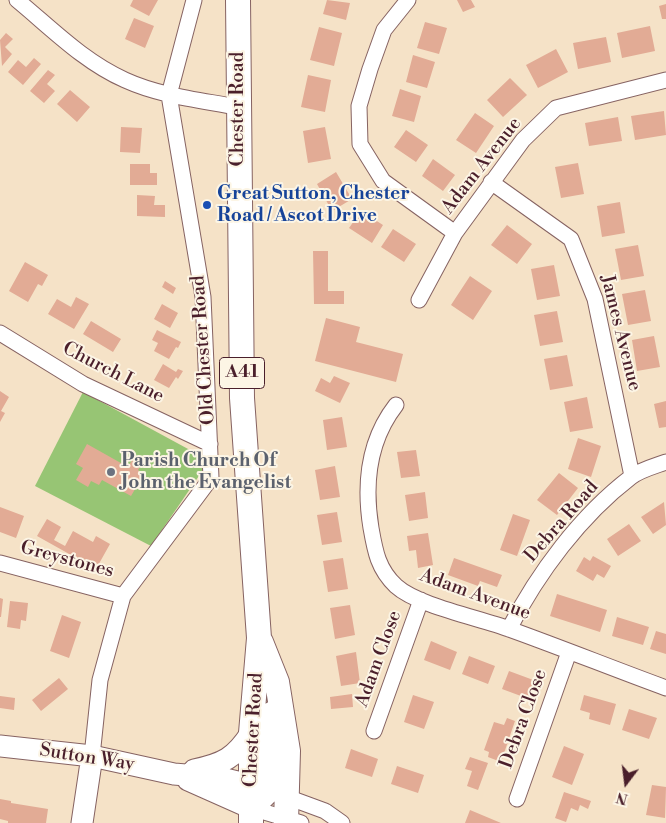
<!DOCTYPE html>
<html>
<head>
<meta charset="utf-8">
<style>
	body { margin:0 }
	#map { position:relative; width:666px; height:823px; overflow:hidden; background:#f5e2c7; font-family:"Libre Bodoni",serif }
	canvas { display:block }
	.north { position:absolute; left:601px; top:758px; width:50px; height:50px; -webkit-text-stroke:4px #fcf5e5; paint-order:stroke; rotate:195deg; font-size:14px; font-weight:700; line-height:20px; text-align:center; color:#4a1f2b }
	.north::after { content:''; display:block; margin:auto; width:18px; height:22px; background:#4a1f2b; clip-path:polygon(50% 0,100% 100%,50% 72%,0 100%) }
</style>
</head>
<body>
<div id="map">
<canvas width="666" height="823"></canvas>
<div class="north">N</div>
</div>
<script>
const ctx = document.querySelector('canvas').getContext('2d');
ctx.lineJoin = 'round';
function fill(path, color) { ctx.fillStyle = color; ctx.fill(path, 'evenodd'); }
function trace(path, color, width, dash) { ctx.strokeStyle = color; ctx.lineWidth = width; ctx.lineCap = dash ? 'butt' : 'round'; ctx.setLineDash(dash || []); ctx.stroke(path); }
function label(font, color, halo, rows, align = 'center') {
  ctx.font = font + ' "Libre Bodoni",serif'; ctx.lineWidth = 4; ctx.setLineDash([]); ctx.textBaseline = 'middle'; ctx.strokeStyle = halo; ctx.fillStyle = color; for (const [text, x, y, turn = 0] of rows) {
    ctx.save(); ctx.translate(x, y); ctx.rotate((+turn || 0) * Math.PI / 180); ctx.textAlign = isNaN(turn) ? turn : align; if (halo) ctx.strokeText(text, 0, 0); ctx.fillText(text, 0, 0); ctx.restore();
  }
}
fill(new Path2D(`
	M83,392L201,456L203,470L151,546L35,486Z`), '#97c574');
fill(new Path2D(`
	M133,0H158L149,16L130,6Z
	M327,0L350,3L346,20L323,14Z
	M457,0H471L475,7L463,12Z
	M666,4V19H662L659,6Z
	M134,18L154,26L145,48L125,39Z
	M425,22L447,28L439,54L417,48Z
	M650,26L655,51L622,58L617,33Z
	M319,27L342,33L334,66L310,60Z
	M6,33L13,39L5,47L12,54L2,66L0,40Z
	M606,37L611,62L578,69L573,43Z
	M556,49L568,72L538,88L526,65Z
	M413,55L435,62L427,88L406,82Z
	M34,58L41,64L23,85L8,72L18,60L26,67Z
	M48,70L55,75L47,84L55,91L44,103L30,91Z
	M308,75L331,80L325,112L301,107Z
	M510,78L527,95L503,117L487,100Z
	M400,89L421,96L414,122L392,116Z
	M70,90L90,107L77,122L57,104Z
	M664,111L666,135L635,140L631,116Z
	M475,113L494,126L476,153L456,140Z
	M618,117L622,141L589,146L585,123Z
	M121,127L142,128L140,153L120,152Z
	M325,127L331,159L308,163L303,131Z
	M406,130L428,145L416,162L394,147Z
	M433,159L455,175L443,191L422,176Z
	M578,163L584,194L561,198L555,167Z
	M130,164H150V173H157V185H130Z
	M336,172L352,199L332,211L317,184Z
	M137,195L155,196L154,205H165V217L137,216Z
	M620,202L625,233L602,237L597,206Z
	M361,211L383,225L372,243L349,228Z
	M507,225L532,244L517,264L491,245Z
	M393,229L416,244L404,262L381,247Z
	M638,245L644,276L621,280L615,249Z
	M313,251H328V291H344V304H314Z
	M25,262L48,275L42,286L38,284L28,302L9,291Z
	M554,265L560,296L537,300L531,269Z
	M470,276L492,291L473,320L451,305Z
	M165,281L176,288L173,294L162,287Z
	M645,290L651,321L628,325L622,294Z
	M76,297L89,304L74,329L48,314L57,299L71,307Z
	M162,304L178,313L170,328L154,319Z
	M557,311L563,342L540,346L534,315Z
	M326,318L360,327L356,342L403,354L396,382L315,361Z
	M91,321L121,339L113,352L83,334Z
	M157,330L181,342L178,348L176,347L169,359L154,351L158,343L152,340Z
	M654,336L660,367L637,371L632,340Z
	M567,355L573,386L550,390L544,359Z
	M163,364L176,372L178,369L183,371L178,379L176,377L169,388L154,380Z
	M334,376L350,383L340,403L315,391L321,378L330,383Z
	M0,391L9,397L1,411L5,413L0,422Z
	M587,397L593,428L570,432L564,402Z
	M666,401V427L659,428L654,404Z
	M342,417L347,447L327,450L323,420Z
	M578,438L601,446L591,477L568,469Z
	M87,444L128,467L132,460L141,465L138,470L144,474L131,496L102,480L99,485L91,481L88,487L76,480L83,468L76,464Z
	M416,450L420,476L401,478L397,452Z
	M335,466L340,497L320,500L315,470Z
	M559,473L578,488L557,515L537,500Z
	M425,492L428,518L409,521L405,495Z
	M664,502L666,525L653,534L641,517Z
	M0,507L24,516L16,538L0,532Z
	M337,512L342,542L322,545L317,515Z
	M513,514L530,520L517,556L500,550Z
	M47,519L61,527L54,540L65,546L73,531L93,542L96,536L110,544L96,569L37,536Z
	M629,524L641,541L618,556L607,539Z
	M428,533L433,565L418,568L416,550L409,551L407,536Z
	M593,556L611,566L604,578L597,574L593,581L576,571L584,557L590,561Z
	M343,558L348,589L328,592L323,561Z
	M454,558L502,575L497,587L480,581L478,586L448,575Z
	M557,594L607,610L600,632L550,616Z
	M0,598L3,599L1,617H0Z
	M10,601L28,603L26,621L21,620L20,629L7,627Z
	M350,605L355,635L335,639L330,608Z
	M62,615L81,622L69,658L50,651Z
	M617,617L649,627L643,645L612,636Z
	M656,631L666,634V654L650,649Z
	M431,641L457,652L450,670L424,660Z
	M356,652L360,683L341,686L336,656Z
	M469,656L495,666L488,684L462,674Z
	M509,671L536,681L529,699L502,689Z
	M59,678L68,689L41,711L32,700Z
	M352,694L353,707L331,709L330,697Z
	M413,695L434,702L424,729L404,722Z
	M584,695L616,704L610,725L589,719L590,713L580,710Z
	M0,696L15,698L14,710L0,708Z
	M629,709L657,718L649,739L622,730Z
	M507,718L515,721L501,762L488,757L489,752L484,750L494,722L504,725Z
	M564,746L584,754L572,785L552,777Z
	M351,749L378,759L372,777L345,768Z
	M470,757L488,763L478,790L467,786L472,771L465,769Z
	M397,766L424,775L418,793L391,784Z
	M652,785L666,787L665,818L646,815Z
	M564,792L591,801L588,809L580,805L578,811L571,808L566,822L555,818Z
	M0,799L11,801V803L48,809L46,823H8V821L0,819Z
	M470,810L501,823H465Z`), '#e2ab95');
const minor = new Path2D(`
	M17,0C51,28 84,62 125,80C160,96 200,100 237,107
	M408,0L384,30L370,69L359,106L360,144L383,181L455,233
	M491,182L571,239L595,299L632,476
	M419,300L455,233L523,140L556,108L666,80
	M0,333L83,384L210,444
	M396,405C368,441 364,485 371,528C375,551 378,569 396,586C418,606 480,618 509,629C562,648 614,669 666,688
	M0,563L123,596
	M509,629C538,573 580,516 631,477C640,470 655,466 666,462
	M374,731L421,600
	M92,756L100,680L123,596L211,478L203,297L169,95L194,0
	M287,797L325,811L342,823
	M517,799L569,652
	M251,808L301,823`);
const secondary = new Path2D(`
	M0,746L92,756L174,774L221,778L266,789
	M194,770C223,764 235,758 251,733
	M188,780L251,808
	M82,823L92,756`);
const primary = new Path2D(`
	M238,0L242,398L259,638L251,733V823
	M261,642L277,682L288,751L286,823
	M251,808L269,790V751L273,713`);
trace(minor, '#866362', 17);
trace(secondary, '#866362', 23);
trace(primary, '#866362', 26);
trace(minor, '#fff', 15);
trace(secondary, '#fff', 21);
trace(primary, '#fff', 24);
for (const [x, y, r, color] of [
	[207,205,5,"#1a4fb4"],
	[111,472,5,"#6b7280"]
]) { const dot = new Path2D(); dot.arc(x, y, r, 0, 2 * Math.PI); ctx.fillStyle = color; ctx.fill(dot); trace(dot, '#fcf5e5', 2); }
for (const [x, y, w] of [
	[242,373,45]
]) { const box = new Path2D(); box.roundRect(x - w / 2, y - 15.5, w, 31, 4); ctx.fillStyle = '#fcf5e5'; ctx.fill(box); trace(box, '#4a1f2b', 1); }
label('bold 18px', '#4a1f2b', null, [
	["A41",242,373]
]);
label('19px', '#4a1f2b', '#fcf5e5', [
	["Chester Road",238,109,-90],
	["Adam Avenue",482,166,-52],
	["James Avenue",620,333,76],
	["Old Chester Road",204,350,-94],
	["Church Lane",113,373,27],
	["Debra Road",562,522,-49],
	["Greystones",67,560,15],
	["Adam Avenue",475,595,20],
	["Adam Close",379,659,-70],
	["Debra Close",524,719,-70],
	["Chester Road",254,730,-87],
	["Sutton Way",87,758,9]
]);
label('bold 19px', '#164399', '#fcf5e5', [
	["Great Sutton, Chester",217,194],
	["Road / Ascot Drive",217,216]
], 'left');
label('bold 19px', '#5b616d', '#fcf5e5', [
	["Parish Church Of",121,461],
	["John the Evangelist",121,483]
], 'left');
</script>
</body>
</html>
